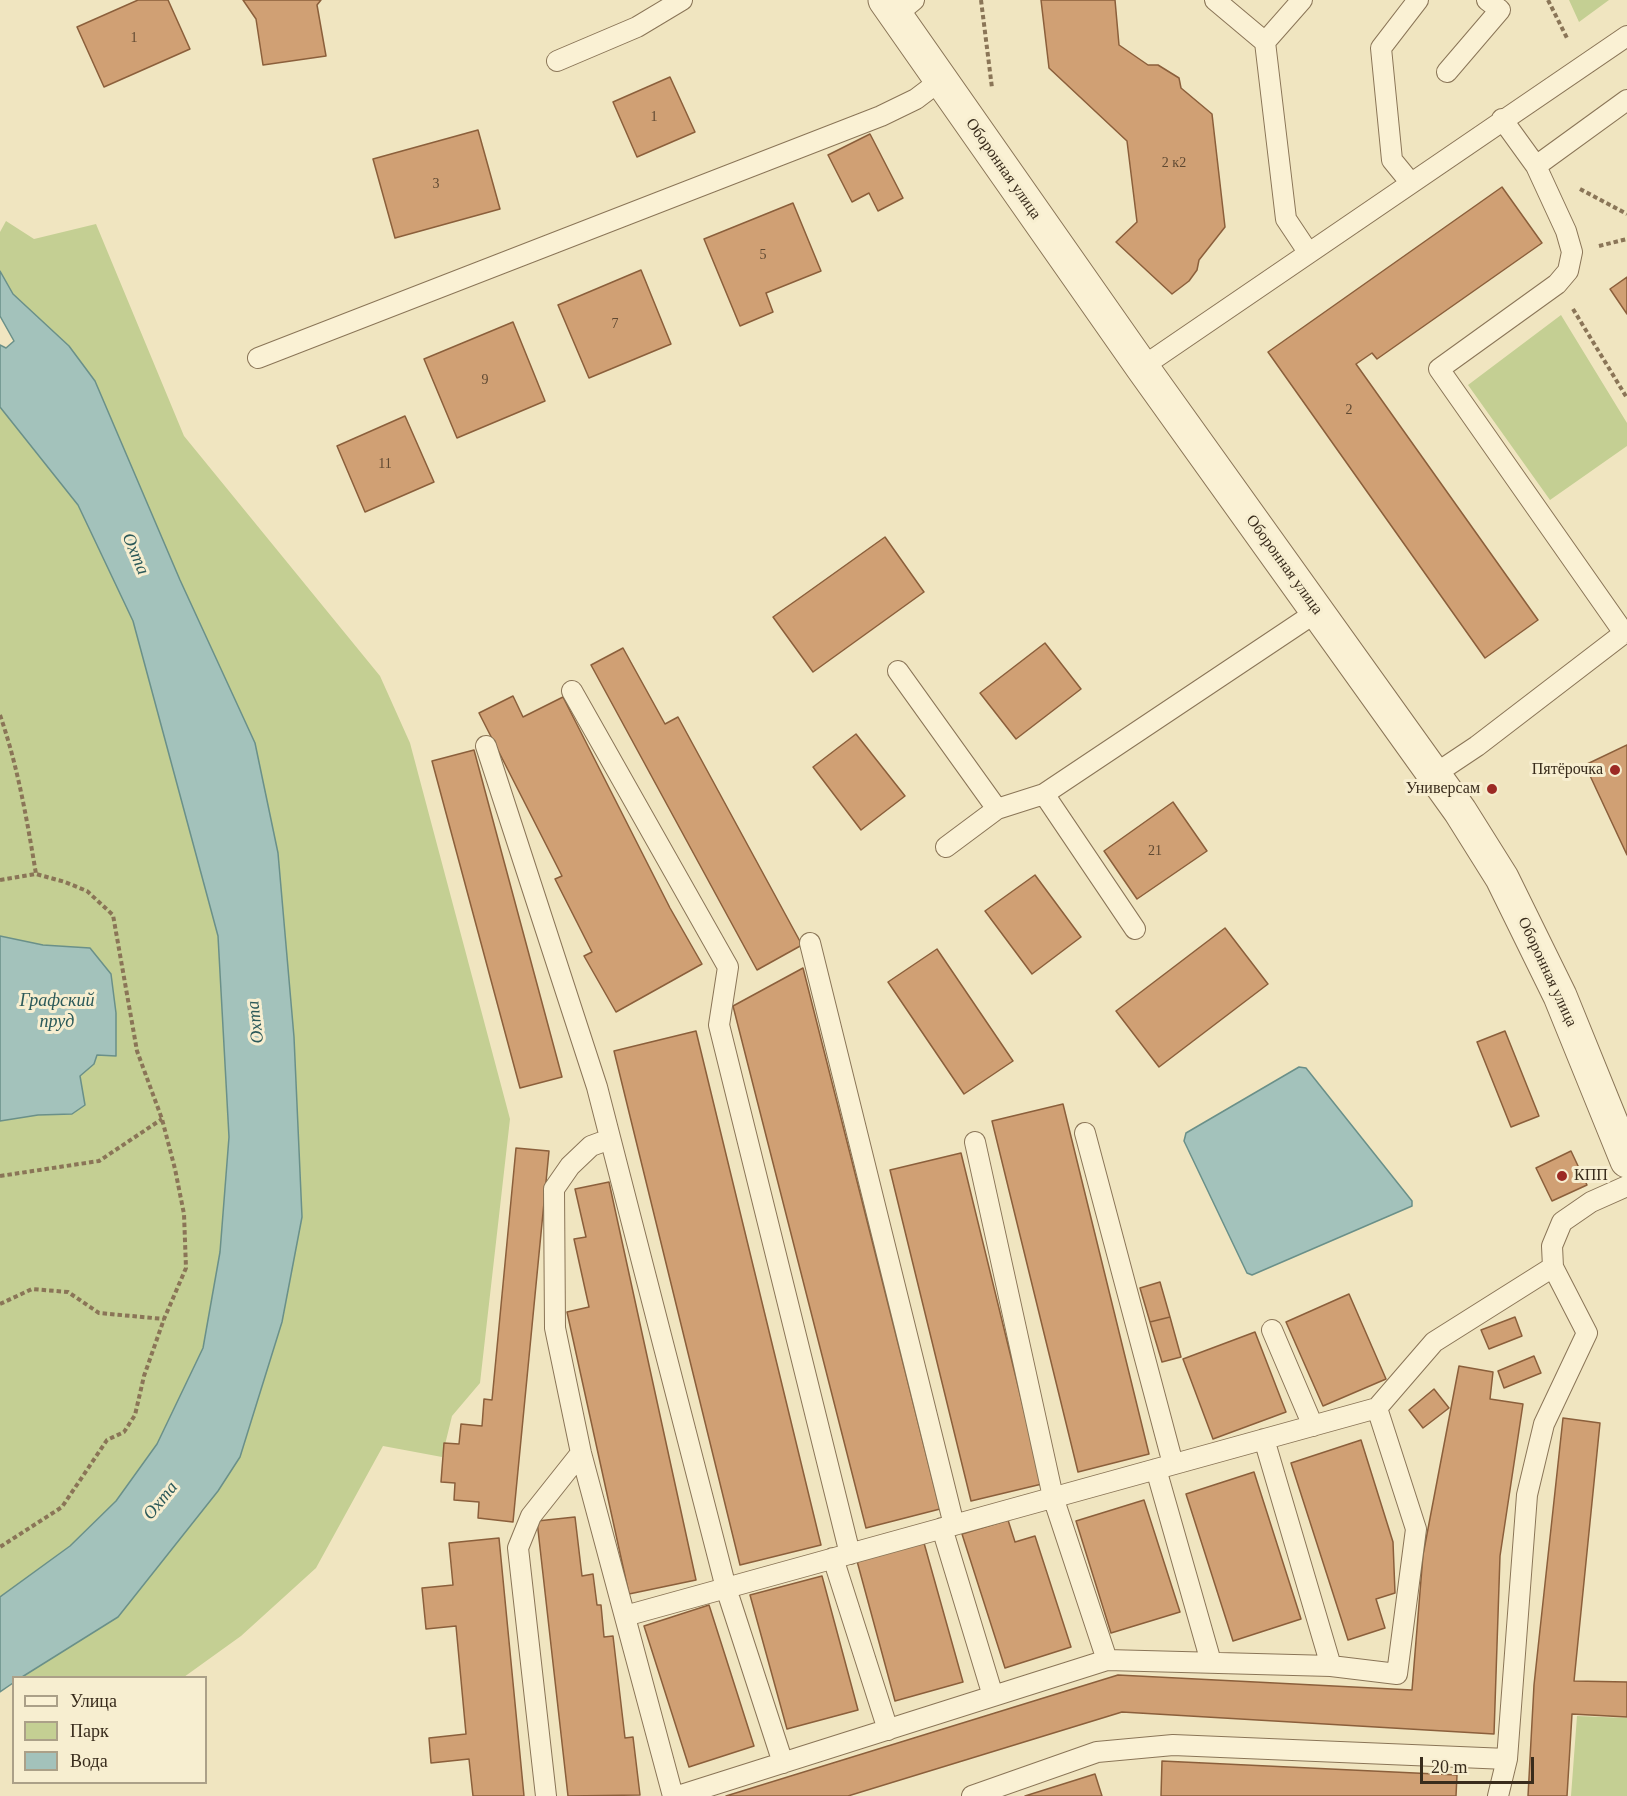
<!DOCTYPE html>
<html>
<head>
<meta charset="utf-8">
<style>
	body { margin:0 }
	#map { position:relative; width:1627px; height:1796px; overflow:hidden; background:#f0e5c0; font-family:"Times New Roman",serif }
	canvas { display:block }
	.legend { position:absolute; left:12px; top:1676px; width:195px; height:108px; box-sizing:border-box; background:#f7eed0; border:2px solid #aba088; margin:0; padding:8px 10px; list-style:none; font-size:18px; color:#392c1c }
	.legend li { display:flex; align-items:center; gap:12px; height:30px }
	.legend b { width:30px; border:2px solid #aba088 }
	.scale { position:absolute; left:1420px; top:1757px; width:114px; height:27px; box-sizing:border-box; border:3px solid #392c1c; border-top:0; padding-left:8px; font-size:18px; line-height:21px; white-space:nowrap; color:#392c1c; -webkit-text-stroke:4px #f7eed0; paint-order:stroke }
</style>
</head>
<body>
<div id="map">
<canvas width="1627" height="1796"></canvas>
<ul class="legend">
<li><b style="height:8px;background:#faf1d4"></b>Улица</li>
<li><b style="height:16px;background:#c4cf93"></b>Парк</li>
<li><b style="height:16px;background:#a3c2bb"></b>Вода</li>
</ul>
<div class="scale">20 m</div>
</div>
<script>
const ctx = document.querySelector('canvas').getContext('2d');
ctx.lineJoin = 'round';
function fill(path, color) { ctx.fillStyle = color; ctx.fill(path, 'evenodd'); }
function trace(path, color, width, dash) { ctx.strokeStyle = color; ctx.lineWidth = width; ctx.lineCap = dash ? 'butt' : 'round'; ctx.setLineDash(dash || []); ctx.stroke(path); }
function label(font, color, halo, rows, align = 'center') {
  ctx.font = font + ' "Times New Roman",serif'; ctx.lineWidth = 6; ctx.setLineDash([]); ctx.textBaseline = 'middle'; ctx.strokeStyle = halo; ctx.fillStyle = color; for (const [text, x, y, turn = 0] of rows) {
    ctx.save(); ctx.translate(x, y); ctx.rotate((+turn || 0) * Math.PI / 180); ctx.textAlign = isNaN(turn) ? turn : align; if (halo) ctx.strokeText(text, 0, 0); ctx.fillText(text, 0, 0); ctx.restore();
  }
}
fill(new Path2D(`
	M1569,0H1609L1579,22Z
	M6,221L34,239L96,224L184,436L380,676L410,743L510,1119L480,1383L452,1416L442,1457L383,1446L316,1568L241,1636L184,1677H22L118,1617L240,1457L282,1322L302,1217L294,1037L278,853L255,743L180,580L95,382L69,346L13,294L0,271V232Z
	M1561,315L1627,423V446L1550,500L1468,385Z
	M0,407L78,505L133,621L218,936L229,1137L220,1253L203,1348L157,1444L116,1501L70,1546L0,1597Z
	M1577,1716L1627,1718V1796H1571Z`), '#c4cf93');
const water = new Path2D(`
	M0,271L13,294L69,346L95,381L180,580L255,743L278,853L294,1037L302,1217L282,1322L240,1457L218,1491L118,1617L22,1677L14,1678L13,1683L0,1692V1597L70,1546L116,1501L157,1444L203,1348L220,1252L229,1137L218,936L133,621L78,505L0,407V345L6,348L14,341L0,316Z
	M0,936L43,945L90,948L111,974L116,1013V1056L97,1055L94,1064L80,1076L85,1105L72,1114L38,1115L0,1121Z
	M1299,1067L1306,1068L1412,1201V1206L1252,1275L1247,1273L1184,1141L1186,1133Z`);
fill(water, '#a3c2bb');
trace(water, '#6a9089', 1.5);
const building = new Path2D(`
	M138,0H168L190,49L104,87L77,27Z
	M243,0H321L317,5L326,56L263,65L256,19Z
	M1041,0H1115L1119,45L1148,65H1158L1179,78L1181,88L1212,114L1225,227L1199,260L1197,270L1189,281L1172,294L1116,242L1137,222L1127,141L1049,68Z
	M670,77L695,132L637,157L613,102Z
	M478,130L500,209L395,238L373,159Z
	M870,134L903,198L878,211L869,193L852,202L828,155Z
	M1502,187L1542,243L1377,359L1372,353L1356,364L1538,620L1485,658L1268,352Z
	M793,203L821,271L766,293L773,312L740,326L704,239Z
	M641,270L671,344L589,378L558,305Z
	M1627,277V314L1610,289Z
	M513,322L545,401L457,438L424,359Z
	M405,416L434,482L365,512L337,446Z
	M885,537L924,592L813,672L773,617Z
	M1045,643L1081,689L1016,739L980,693Z
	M623,648L665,724L678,717L802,945L757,970L591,665Z
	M513,696L523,717L563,697L670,908L702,964L616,1012L584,956L592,952L555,879L562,876L479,713Z
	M856,734L905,796L861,830L813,767Z
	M1627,745V855L1585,765Z
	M474,750L562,1077L520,1088L432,761Z
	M1173,802L1207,851L1137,899L1104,851Z
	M1035,875L1081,937L1032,974L985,911Z
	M1225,928L1268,984L1159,1067L1116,1011Z
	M937,949L1013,1061L964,1094L888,982Z
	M803,968L940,1509L866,1528L733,1006Z
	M696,1031L821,1545L740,1565L614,1051Z
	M1505,1031L1539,1116L1511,1127L1477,1042Z
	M1063,1104L1149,1454L1078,1472L992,1121Z
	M516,1148L549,1151L513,1522L478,1518L479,1502L454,1500L455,1483L441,1482L444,1443L459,1444L461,1424L482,1426L484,1399L492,1400Z
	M1571,1151L1587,1185L1552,1201L1536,1168Z
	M961,1153L1042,1484L971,1501L890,1170Z
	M609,1182L696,1580L629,1594L567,1312L589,1307L574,1239L586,1237L575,1189Z
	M1160,1282L1170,1317L1150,1322L1140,1288Z
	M1349,1294L1386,1379L1323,1406L1286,1322Z
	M1170,1317L1181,1357L1162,1362L1150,1322Z
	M1515,1317L1522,1336L1489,1349L1481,1330Z
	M1255,1332L1286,1412L1213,1439L1183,1359Z
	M1534,1356L1541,1373L1504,1388L1498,1371Z
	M1459,1366L1493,1372L1490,1399L1523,1404L1500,1556L1494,1734L1122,1712L848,1796H726L1118,1675L1412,1690L1423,1555Z
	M1434,1389L1449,1408L1423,1428L1409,1410Z
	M1563,1418L1600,1423L1574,1681L1627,1682V1717L1572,1714L1567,1796H1528L1534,1685Z
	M1361,1440L1393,1542L1395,1593L1376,1599L1385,1628L1348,1640L1291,1463Z
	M1254,1472L1301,1619L1233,1641L1186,1494Z
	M1144,1500L1180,1612L1111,1633L1076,1521Z
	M575,1517L582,1576L593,1574L597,1605H601L604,1637L613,1636L625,1738L633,1737L640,1795L568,1796L537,1521Z
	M1008,1520L1015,1542L1035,1536L1071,1647L1005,1668L962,1534Z
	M499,1538L524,1796H473L469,1759L431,1763L429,1738L466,1734L456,1626L426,1629L422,1588L453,1585L449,1543Z
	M924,1543L963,1682L895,1701L857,1561Z
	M822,1576L858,1710L787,1729L750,1595Z
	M709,1605L754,1746L689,1767L644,1626Z
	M1162,1761L1457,1775L1456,1796H1161Z
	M1095,1774L1102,1796H1025Z`);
fill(building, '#d0a074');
trace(building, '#8b5f3b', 1.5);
const service = new Path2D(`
	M1215,0L1265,42
	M1302,0L1265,42L1286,219L1308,252
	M896,15L914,0
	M557,61L637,27L682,0
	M1447,72L1500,10L1487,0
	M1502,119L1536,166L1566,231L1572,252L1568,271L1557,284L1439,369L1624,633
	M1536,166L1627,100
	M1410,182L1392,160L1381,48L1418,0
	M258,358L881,116L916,99L941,80
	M1142,367L1627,36
	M898,671L997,809
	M572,691L728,967L719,1025L850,1554
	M486,746L597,1087L726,1588L783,1763
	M1435,774L1477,746L1627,631
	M1044,794L1135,929
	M946,847L997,809L1044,794L1318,611
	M810,943L954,1525
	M1085,1133L1173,1464
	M610,1139L591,1146L570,1166L554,1189L555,1328L581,1453L673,1796
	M975,1142L1053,1497L1107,1660
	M1272,1330L1313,1426
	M1264,1439L1331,1666
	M1156,1469L1211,1662
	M942,1528L993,1696
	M833,1558L888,1730
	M625,1616L1377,1408
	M546,1796L518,1548L531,1516L581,1453
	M678,1796L1107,1660L1331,1666L1397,1674L1416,1529L1377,1408L1434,1342L1553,1267
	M972,1796L1097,1752L1173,1745L1507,1759
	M1498,1796L1507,1759L1527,1495L1544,1424L1587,1333L1553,1267L1552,1246L1562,1222L1591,1202L1627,1186`);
const minor = new Path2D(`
	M885,0L1142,367L1460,811L1502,878L1560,996L1627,1161`);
trace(service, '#8a7557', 22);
trace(minor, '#8a7557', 35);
trace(new Path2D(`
	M981,0L992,88
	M1548,0L1568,40
	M1580,189L1627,214
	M1599,246L1627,239
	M1573,309L1627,398
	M0,715C18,767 27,820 36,874
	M0,880L36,874L65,882L87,891L113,915L137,1051L162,1119L175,1169L184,1214L186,1268L164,1319L144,1376L135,1415L124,1432L107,1440L62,1507L0,1547
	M0,1176L99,1161L162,1119
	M0,1304L32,1289L68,1292L99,1313L164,1319`), '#8a7557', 4, [4.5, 3]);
trace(service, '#faf1d4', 20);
trace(minor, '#faf1d4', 33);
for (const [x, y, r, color] of [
	[1615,770,6,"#9c2a24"],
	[1492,789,6,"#9c2a24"],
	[1562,1176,6,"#9c2a24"]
]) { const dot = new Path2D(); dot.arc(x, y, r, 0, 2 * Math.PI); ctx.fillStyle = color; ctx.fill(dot); trace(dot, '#f7eed0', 2); }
label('14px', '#5f4932', null, [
	["1",134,38],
	["1",654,117],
	["2 к2",1174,163],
	["3",436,184],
	["5",763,255],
	["7",615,324],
	["9",485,380],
	["2",1349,410],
	["11",385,464],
	["21",1155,851]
]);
label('16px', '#392c1c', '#f7eed0', [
	["Оборонная улица",1003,169,55],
	["Оборонная улица",1284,565,54],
	["Оборонная улица",1547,972,65]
]);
label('16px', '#392c1c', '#f7eed0', [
	["Пятёрочка",1603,770],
	["Универсам",1480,789],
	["КПП",1574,1176,"left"]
], 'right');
label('italic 18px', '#2b5959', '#f7eed0', [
	["Охта",135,554,67],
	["Графский",57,1001],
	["пруд",57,1022],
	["Охта",256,1022,-97],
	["Охта",161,1501,-51]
]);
</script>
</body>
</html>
